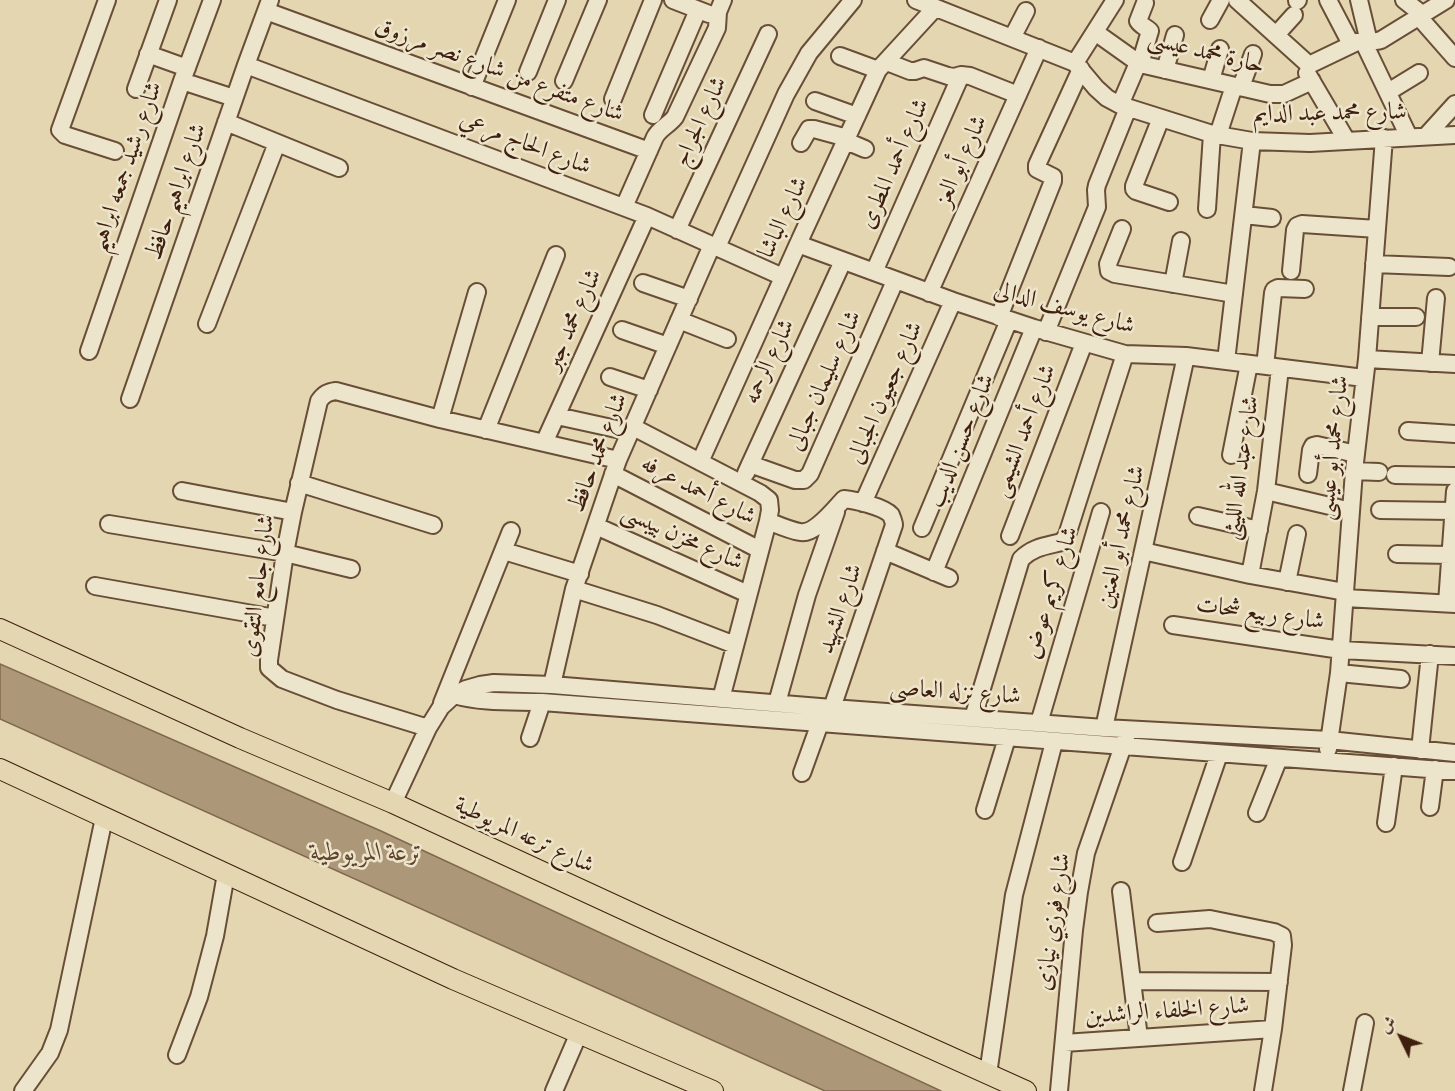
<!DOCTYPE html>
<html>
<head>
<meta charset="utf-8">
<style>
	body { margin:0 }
	#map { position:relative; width:1455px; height:1091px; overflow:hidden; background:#e4d6b0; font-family:"Libre Bodoni",Amiri,serif }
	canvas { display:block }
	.north { position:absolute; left:1371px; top:1007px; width:60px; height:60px; -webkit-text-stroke:4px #ede4cc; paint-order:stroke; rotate:313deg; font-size:16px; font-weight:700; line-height:24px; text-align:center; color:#3f200e }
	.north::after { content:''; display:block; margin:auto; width:21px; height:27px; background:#3f200e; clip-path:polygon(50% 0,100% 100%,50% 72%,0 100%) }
</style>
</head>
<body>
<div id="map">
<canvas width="1455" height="1091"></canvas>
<div class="north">ش</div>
</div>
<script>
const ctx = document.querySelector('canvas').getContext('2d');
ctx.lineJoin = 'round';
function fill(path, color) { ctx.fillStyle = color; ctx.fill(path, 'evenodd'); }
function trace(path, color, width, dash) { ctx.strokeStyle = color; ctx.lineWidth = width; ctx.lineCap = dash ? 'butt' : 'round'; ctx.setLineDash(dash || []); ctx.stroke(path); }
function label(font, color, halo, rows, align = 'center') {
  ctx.font = font + ' "Libre Bodoni",Amiri,serif'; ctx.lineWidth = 5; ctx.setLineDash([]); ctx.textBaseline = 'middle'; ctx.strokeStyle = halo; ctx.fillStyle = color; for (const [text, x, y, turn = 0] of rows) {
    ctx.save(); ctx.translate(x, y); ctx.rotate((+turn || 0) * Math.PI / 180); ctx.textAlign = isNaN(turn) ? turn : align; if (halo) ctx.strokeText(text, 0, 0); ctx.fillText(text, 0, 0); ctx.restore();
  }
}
const water = new Path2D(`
	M0,664L381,831L941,1091H825L0,719Z`);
fill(water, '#ac9879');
trace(water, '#80684e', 1.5);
const minor = new Path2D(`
	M107,0L60,130L65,135L115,151
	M673,0L709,14
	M916,0L1075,63L1096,88L1107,98L1120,105L1212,134L1252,141L1310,143L1455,135
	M1237,0L1309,65
	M1328,0L1351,44
	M1359,0L1369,42
	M1404,0L1423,15
	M1297,1L1298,0
	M266,11L649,151
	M1419,17L1455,58
	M1210,20L1221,0
	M1095,32L1140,64L1270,94H1284L1312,81
	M1276,35L1294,15
	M1012,38L1026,11
	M1363,41L1409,137
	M148,54L187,68
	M840,56L878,70
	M887,62L910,71H915L924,68L948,76L954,77L961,75L970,76L1018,95
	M1075,63L1115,0
	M1140,64L1150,31C1146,27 1141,26 1138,21L1145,3
	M246,65L647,216L783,277
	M1309,65L1357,42C1365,41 1372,43 1381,40L1446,0
	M1165,70L1175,35
	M528,72L557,0
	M1307,73L1347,141
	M1211,80L1220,49
	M182,81L234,98
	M564,81L598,0
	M472,87L507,0
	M1241,87L1253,54
	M136,89L168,0
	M1388,92L1419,73
	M613,99L653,0
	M815,101L857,116
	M1120,105L1138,63
	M653,115L698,10
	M1161,118L1134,186V189L1136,191L1169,202
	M226,122L339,168
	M1218,135L1234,86
	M1426,136L1455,104
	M846,141L865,149
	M801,143L809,129H814L847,138
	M624,207L655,137C660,128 669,125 675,117L717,28L718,12L723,0
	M1207,209L1212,134
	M1244,215L1272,218
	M1122,229L1108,264L1109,271L1115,274L1234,294
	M677,230L768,34
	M798,244L953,301L1034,328L1125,354L1186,356L1364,378
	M717,247L786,94L809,53L853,0
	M1374,264L1449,267
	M1291,271L1295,230L1297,226L1302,224L1377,229
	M874,272L961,75
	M643,283L689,299
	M1173,284L1181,241
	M929,293L1039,48
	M999,317L1053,181V177L1037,169V165L1081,69
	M1370,317H1416
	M679,320L727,339
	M207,324L277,143
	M622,330L668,346
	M1046,332L1097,207L1096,190L1097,185L1128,108
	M89,351L182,81L212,0
	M1367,359L1455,364
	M1226,361L1252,141
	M1430,363L1436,298
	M1265,366L1273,293L1274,290L1278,288L1305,289
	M610,377L649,390
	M130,399L246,65L270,0
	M557,416L630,432
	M440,419L477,292
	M633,427L760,493L769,500L770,510L768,521L721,699
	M486,430L556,255
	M1408,431L1455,434
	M544,443L647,216
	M1231,455L1249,364
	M700,462L798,244L878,70L935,8
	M750,464L795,480H804L810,474L895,281
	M1354,471L1379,472
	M746,473L843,261
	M613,474L760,550
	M1308,474L1311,450L1313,446L1317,445L1356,454
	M1395,475L1455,476
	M299,483L433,525
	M182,491L293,512
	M1266,491L1351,511
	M863,503L953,301
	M1380,510L1453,511
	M1198,516L1259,530
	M768,521C778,525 789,530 800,532C815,535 834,509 844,499C855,500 884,507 891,515C892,518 894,522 894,525L832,708
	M109,524L285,553L351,569
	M596,526L748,594
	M922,528L1009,320
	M1010,536L1084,343
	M504,551L580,574
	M885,551L949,578
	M1143,551L1250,575L1345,592
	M1397,554L1450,555
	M934,572L1034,328
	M1250,575L1266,491L1280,368
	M1287,582L1297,534
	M95,586L275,618
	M574,589L657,615L735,645
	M1345,598L1455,604
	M1447,603L1455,491
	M1173,625L1341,650L1455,656
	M1339,673L1401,679
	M552,685L574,589L618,460L712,245
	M454,695C482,703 513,701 542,702L1455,771
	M442,703L511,531
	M777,703L807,595L836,512
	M973,718L1021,559C1033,547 1046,546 1062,542L1067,535L1125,354
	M1039,723L1101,512
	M428,728L337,700L282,679L269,668V660L285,553L293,512L319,401C324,394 328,392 336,391L440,419L618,460
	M1104,728L1186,356
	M530,738L542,702
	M1328,749L1339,673L1354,471L1367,359L1384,138
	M1420,750L1430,654
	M802,773L820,723
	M393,803L428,728L441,707L454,695L466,689L480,685L494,683L552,685L832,708L1104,728L1329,740L1455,753
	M1430,807L1435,769
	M985,810L1007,738
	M1257,813L1279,758
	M1386,823L1394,766
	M1182,862L1219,754
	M1121,891L1139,1038
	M1157,923L1210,919L1274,932L1282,936L1283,945L1273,1029L1263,1091
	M1132,981L1279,982
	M1064,1043L1273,1029
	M177,1055L199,997L215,936L226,874
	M988,1074L1014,895L1054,742
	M23,1091L50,1053L59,1030L104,818
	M554,1091L579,1033
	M1059,1091L1074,930L1079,892L1086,853L1126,737
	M1352,1091L1365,1023`);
const major = new Path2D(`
	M0,629L240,738L393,803L664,928L1026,1091
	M0,769L453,979L713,1091`);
trace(minor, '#684e36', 20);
trace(major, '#3f200e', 22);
trace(minor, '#ede4cc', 16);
trace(major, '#e4d6b0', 20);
label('24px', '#3f200e', '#ede4cc', [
	["حارة محمد عيسى",1206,53,14],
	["شارع متفرع من شارع نصر مرزوق",499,71,20],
	["شارع محمد عبد الدايم",1330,114,-1],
	["شارع الجراج",701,122,-65],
	["شارع الحاج مرعي",525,144,21],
	["شارع أبو العز",962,161,-66],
	["شارع أحمد المطرى",895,164,-66],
	["شارع رشيد جمعه ابراهيم",127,167,-71],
	["شارع ابراهيم حافظ",177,192,-71],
	["شارع الباشا",784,218,-65],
	["شارع يوسف الدالى",1064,309,15],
	["شارع محمد جبر",574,320,-66],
	["شارع الرحمه",770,362,-65],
	["شارع سليمان جبالى",825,381,-66],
	["شارع جعيون الجبالى",886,393,-66],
	["شارع أحمد الشيمى",1025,431,-69],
	["شارع حسن الديب",962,441,-68],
	["شارع محمد أبو عيسى",1334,448,-84],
	["شارع محمد حافظ",599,453,-69],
	["شارع عبد الله الليثى",1242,468,-82],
	["شارع أحمد عرفه",698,491,27],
	["شارع محمد أبو العنين",1122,537,-77],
	["شارع مخزن بيبسى",682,538,24],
	["شارع جامع التقوى",259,586,-83],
	["شارع كريم عوض",1052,593,-73],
	["شارع الشهيد",841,609,-71],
	["شارع ربيع شحات",1260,614,8],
	["شارع نزله العاصى",955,693,4],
	["شارع ترعه المريوطية",524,836,25],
	["شارع فوزي نيازى",1054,922,-82],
	["شارع الخلفاء الراشدين",1167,1012,-4]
]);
label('italic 26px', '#60442e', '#ede4cc', [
	["ترعة المريوطية",367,854]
]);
</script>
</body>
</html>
